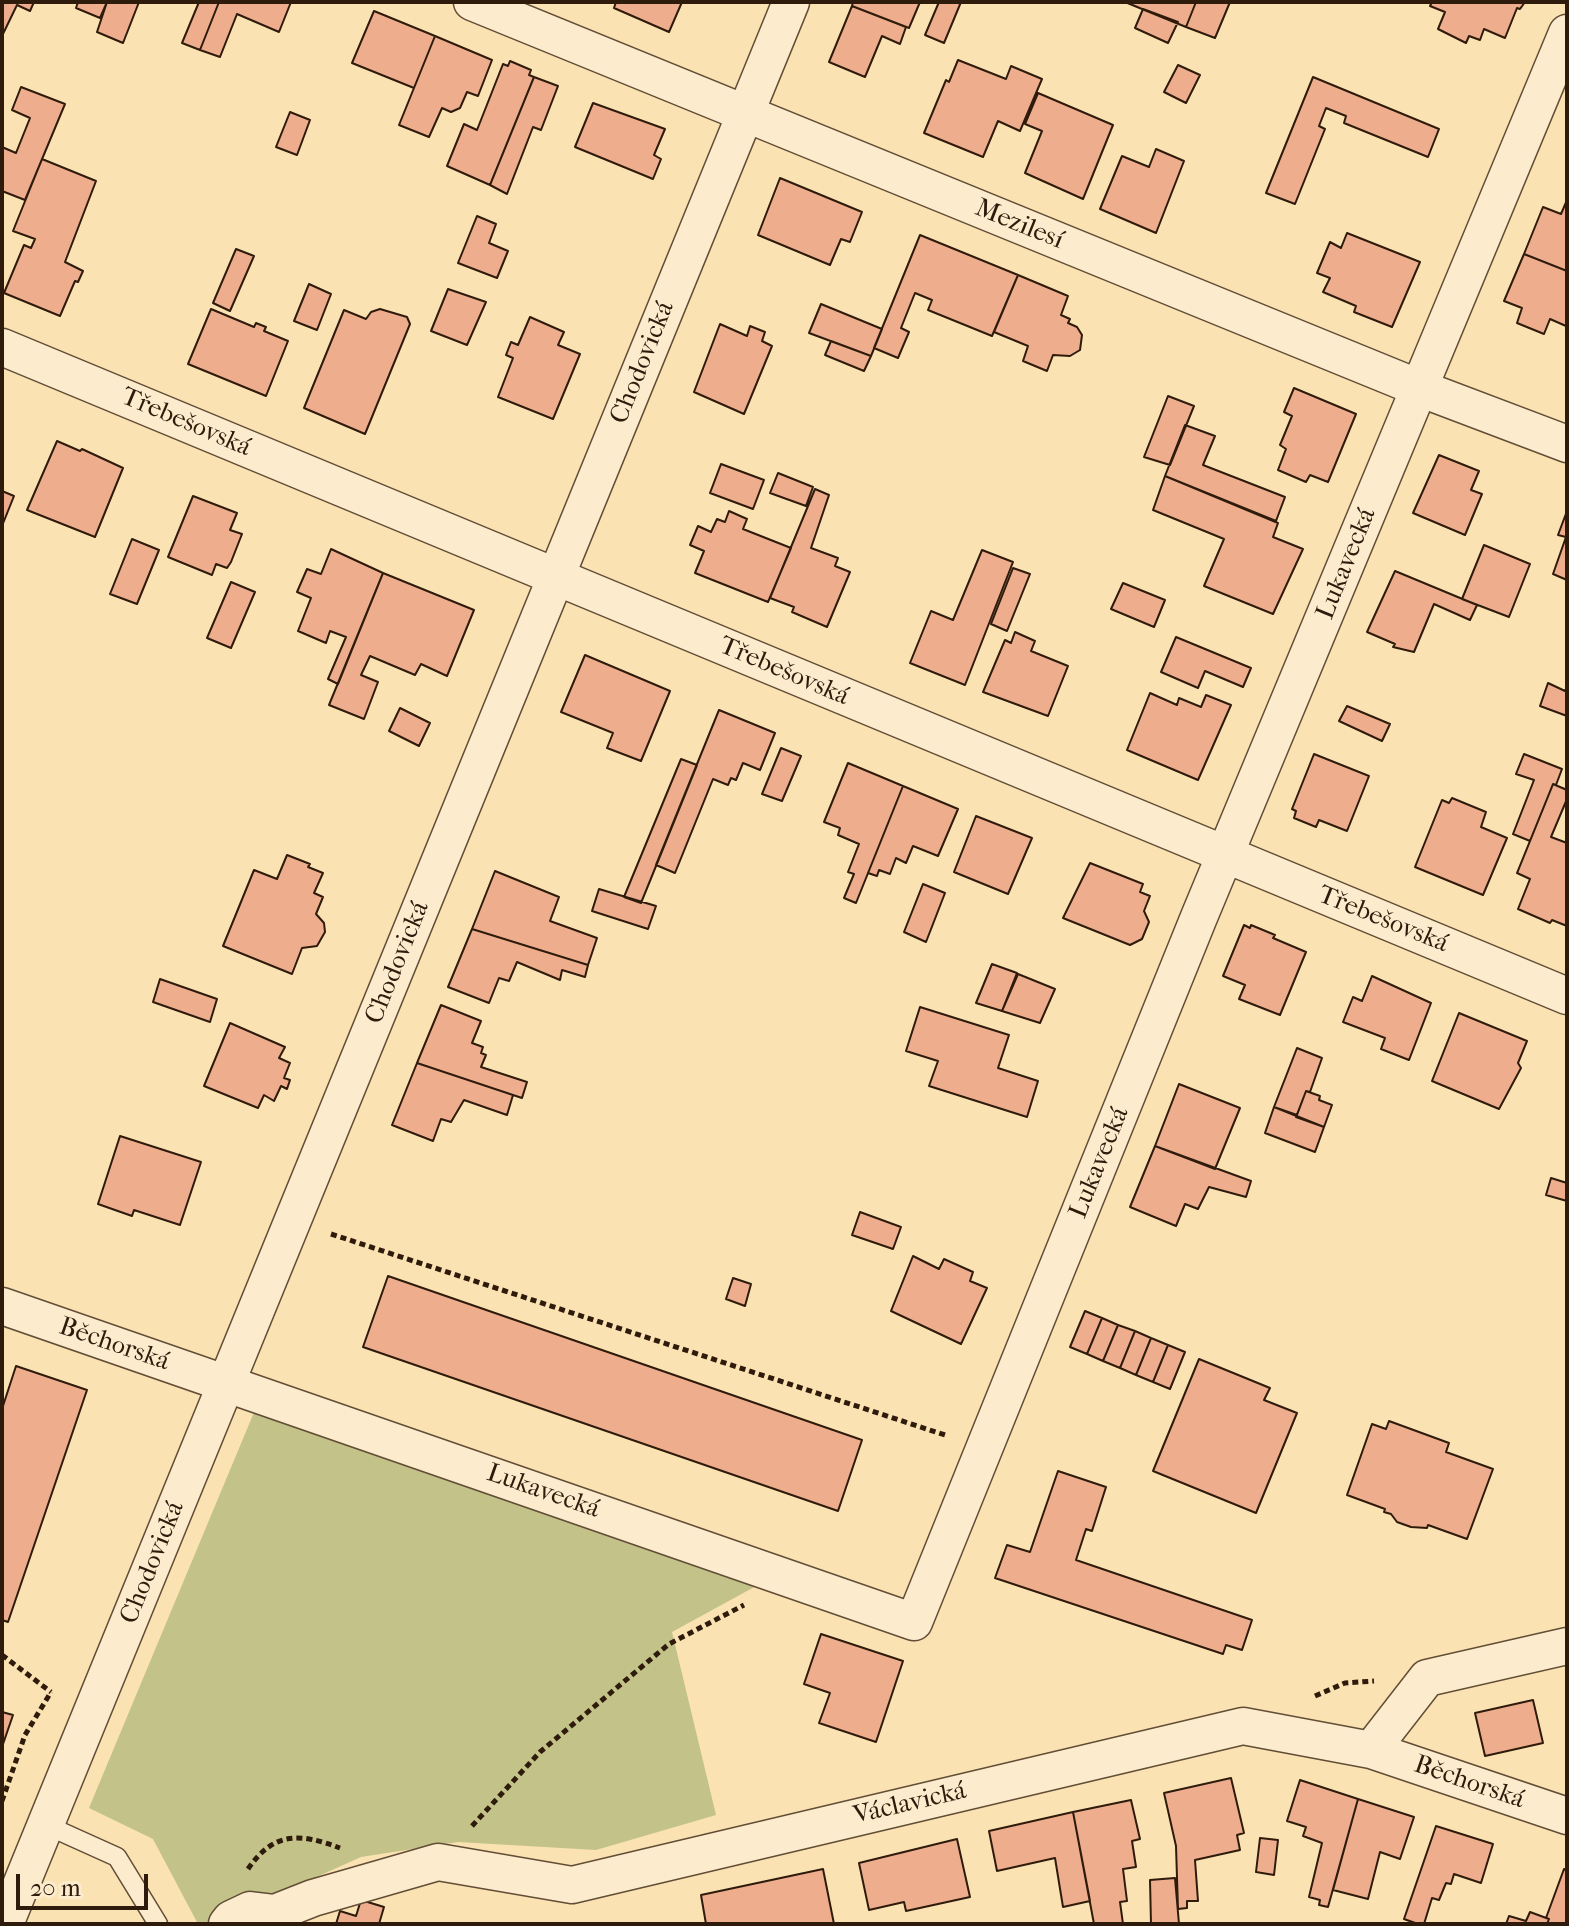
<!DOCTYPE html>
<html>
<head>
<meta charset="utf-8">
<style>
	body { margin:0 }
	#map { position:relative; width:1569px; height:1926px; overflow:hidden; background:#fae2b2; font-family:"IM FELL French Canon",serif }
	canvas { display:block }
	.frame { position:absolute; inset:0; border:4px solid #2f1b0c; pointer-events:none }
	.scale { position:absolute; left:16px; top:1874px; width:132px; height:36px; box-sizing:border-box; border:4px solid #2f1b0c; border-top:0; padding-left:10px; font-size:24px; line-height:28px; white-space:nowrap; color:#2f1b0c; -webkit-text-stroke:6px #fceccd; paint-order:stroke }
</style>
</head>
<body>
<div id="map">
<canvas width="1569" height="1926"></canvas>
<div class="frame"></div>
<div class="scale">20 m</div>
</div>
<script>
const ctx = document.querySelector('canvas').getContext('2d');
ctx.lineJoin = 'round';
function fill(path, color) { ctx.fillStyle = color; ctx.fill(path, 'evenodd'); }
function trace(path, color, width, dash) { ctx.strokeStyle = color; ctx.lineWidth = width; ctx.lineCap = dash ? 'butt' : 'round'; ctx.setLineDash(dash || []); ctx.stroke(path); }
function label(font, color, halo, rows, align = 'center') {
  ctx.font = font + ' "IM FELL French Canon",serif'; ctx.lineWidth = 7; ctx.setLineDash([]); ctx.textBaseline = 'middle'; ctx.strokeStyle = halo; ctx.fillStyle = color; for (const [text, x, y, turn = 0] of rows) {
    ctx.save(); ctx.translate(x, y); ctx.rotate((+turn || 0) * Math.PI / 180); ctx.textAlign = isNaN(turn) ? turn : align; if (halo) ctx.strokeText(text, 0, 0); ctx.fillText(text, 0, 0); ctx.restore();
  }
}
fill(new Path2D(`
	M255,1410L758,1585L672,1632L716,1815L596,1850L458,1842L361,1857L212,1924H198L153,1839L89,1808Z`), '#c2c289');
const building = new Path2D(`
	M2,2H34L30,11L17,5L2,36Z
	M78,2H107L100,18L76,8Z
	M107,2H139L123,43L97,32Z
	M199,2H219L200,50L182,43Z
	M219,2H291L279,32L237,14L220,57L200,50Z
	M616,2H682L669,32L614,8Z
	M853,2H920L909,28L852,6Z
	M939,2H961L944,43L925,35Z
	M1125,2H1196L1186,27Z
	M1196,2H1230L1215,38L1186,27Z
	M1432,2H1525L1520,9L1517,8L1505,38L1484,29L1480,40L1469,36L1466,43L1438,29L1445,12L1430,6Z
	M852,6L906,27L900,44L882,36L865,77L829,62Z
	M1143,9L1178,22L1168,43L1135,28Z
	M374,11L435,36L414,88L352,63Z
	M435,36L492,60L478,96L467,92L460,108L451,112L442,108L429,137L399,125Z
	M958,60L1006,79L1011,66L1042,79L1020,131L998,121L983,157L924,133L946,80L949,82Z
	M510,61L531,70L529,75L534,77L490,185L447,166L464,124L477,130L503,64L508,66Z
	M1178,65L1200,75L1186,103L1164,92Z
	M534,77L558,86L541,130L533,127L507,194L490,185Z
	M1313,77L1439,129L1428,157L1344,123L1346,116L1326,108L1319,126L1325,129L1295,204L1266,193Z
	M21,87L65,104L25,200L2,191V147L16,153L30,118L12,110Z
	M1038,93L1113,125L1083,199L1025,173L1042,131L1025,124Z
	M593,103L665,129L654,155L661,159L653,179L575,147Z
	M290,112L310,120L297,155L276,147Z
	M1156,149L1184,161L1156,233L1100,209L1122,156L1149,167Z
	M42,159L96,181L65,262L83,271L78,282L75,281L60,316L4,293L24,245L31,248L35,239L13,231Z
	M780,178L862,212L850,242L841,239L830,265L758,235Z
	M1567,200V271L1524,254L1543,207L1561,214Z
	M477,216L496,224L489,243L508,251L497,278L458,263Z
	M1347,233L1420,262L1392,327L1354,312L1356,306L1323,292L1330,278L1317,273L1330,242L1341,248Z
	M920,235L1018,275L992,336L928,310L932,300L915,293L901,328L909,332L898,358L874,348Z
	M236,249L254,256L230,311L213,303Z
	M1524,254L1567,271L1566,326L1550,319L1544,334L1517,323L1522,308L1504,301Z
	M1018,275L1068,296L1061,315L1070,319L1068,323L1077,327L1082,335L1080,350L1070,356L1053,355L1047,371L1023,361L1028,346L994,332Z
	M309,284L331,294L317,330L294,321Z
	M448,289L486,302L467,345L431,331Z
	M821,304L882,329L871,356L809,333Z
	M211,309L254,327L256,323L266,327L264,331L288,341L266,396L188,364Z
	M380,309L407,317L410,324L365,434L304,408L344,310L366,319L371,312Z
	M530,317L564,332L558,345L580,354L553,419L498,397L513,358L506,355L511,342L518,345Z
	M720,324L747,336L750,326L765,332L762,341L772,346L744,414L694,392Z
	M831,341L871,356L864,371L825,355Z
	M1294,388L1356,414L1328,482L1310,475L1306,482L1278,470L1286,449L1280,445L1292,416L1284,412Z
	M1168,396L1194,406L1170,465L1144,457Z
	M1185,425L1215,436L1203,465L1285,497L1276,521L1165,476Z
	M57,441L80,451L82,449L123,468L95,537L27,510Z
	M1439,455L1479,471L1471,490L1482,494L1465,535L1413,513Z
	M721,464L764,480L753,509L710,493Z
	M778,473L813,487L806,506L770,493Z
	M1165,476L1278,523L1273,537L1303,549L1273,614L1204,586L1224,539L1153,510Z
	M815,489L829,495L811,548L838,558L835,566L850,572L827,627L792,612L794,607L770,598Z
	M2,491L14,496L2,526Z
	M193,496L237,513L230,530L242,534L231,562L227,568L216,564L212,575L168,557Z
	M729,511L747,519L743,529L791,548L768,602L695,573L704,551L690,545L698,526L711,532L717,519L725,522Z
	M1567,511V580L1553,574L1566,537L1558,535Z
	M132,539L159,550L137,604L110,594Z
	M1484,545L1530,564L1509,617L1462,599Z
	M331,549L383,573L338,684L328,679L346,637L330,631L326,643L298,631L311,598L297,592L307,569L321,574Z
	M982,550L1013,562L965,685L910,663L931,611L953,620Z
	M1013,568L1030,574L1007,631L991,624Z
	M1395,571L1477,605L1470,620L1434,604L1414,652L1393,647L1395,644L1367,632Z
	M383,573L474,610L447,676L421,664L415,675L370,656L361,675L378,682L364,719L329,705Z
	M231,582L255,592L231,648L207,638Z
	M1123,583L1165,600L1154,627L1111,609Z
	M1015,632L1035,641L1031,651L1068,666L1048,716L983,692L1005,640L1011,643Z
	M1176,637L1251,668L1243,687L1205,671L1198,688L1161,672Z
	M585,655L670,691L641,761L607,748L613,733L561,712Z
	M1548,683L1565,691L1567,687V716L1540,706Z
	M1150,693L1177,705L1179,698L1201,707L1206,695L1231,705L1198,780L1127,750Z
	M1347,706L1390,724L1382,741L1339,721Z
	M400,708L430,723L419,746L389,731Z
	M719,710L775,733L760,770L743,763L736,780L731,778L728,785L713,779L675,873L656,865Z
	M781,748L801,756L782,801L762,794Z
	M1314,754L1369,776L1347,831L1319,820L1316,827L1294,818L1296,811L1292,809Z
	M1524,754L1562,769L1556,785L1553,784L1530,841L1513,834L1534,780L1516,774Z
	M681,759L697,765L641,903L624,897Z
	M848,763L903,786L856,903L844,898L854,874L848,872L859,844L838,835L840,828L824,822Z
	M1553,784L1567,790V799L1551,837L1567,843V926L1552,920L1550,923L1518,909L1530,879L1517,873Z
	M903,786L958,809L938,856L913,846L906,863L896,858L890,874L879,870L877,876L868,873Z
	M1452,798L1486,812L1481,827L1507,838L1483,895L1415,867L1442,800L1449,803Z
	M976,816L1032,838L1008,894L954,872Z
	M287,855L310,864L308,867L323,873L314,893L323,897L316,914L324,923L325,932L317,946L302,948L292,974L223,946L254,870L277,879Z
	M1090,863L1143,884L1140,892L1150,896L1144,911L1149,922L1142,939L1130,945L1063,918Z
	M495,871L559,897L550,921L597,938L588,965L472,929Z
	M923,884L945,893L926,942L904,932Z
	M599,889L656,906L648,929L592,911Z
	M1244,925L1250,928L1251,925L1275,935L1273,938L1306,952L1280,1015L1239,999L1245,985L1223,976Z
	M472,929L588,965L585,977L562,970L560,980L517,962L509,981L499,978L489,1003L448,987Z
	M992,964L1017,973L1002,1011L976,1003Z
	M1018,974L1055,989L1040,1023L1002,1011Z
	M1372,976L1431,1003L1409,1060L1381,1049L1385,1038L1343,1022L1353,997L1362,1001Z
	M160,979L217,999L210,1022L153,1002Z
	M441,1005L481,1021L472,1043L483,1047L481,1053L486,1055L481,1067L527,1082L522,1098L417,1063Z
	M920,1007L1009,1035L998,1068L1038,1081L1027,1117L929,1086L938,1061L906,1051Z
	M1459,1013L1527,1041L1518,1063L1521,1068L1499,1109L1432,1081Z
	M230,1023L285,1047L279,1058L290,1063L284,1078L290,1080L287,1089L281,1086L274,1101L264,1095L258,1108L204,1086Z
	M1297,1048L1322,1058L1310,1092L1306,1091L1297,1115L1274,1107Z
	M417,1063L513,1095L507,1115L464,1100L451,1122L441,1119L433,1141L392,1125Z
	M1179,1084L1240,1108L1215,1169L1155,1146Z
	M1306,1091L1320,1096L1319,1100L1332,1105L1324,1127L1296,1117Z
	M1274,1107L1324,1127L1315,1152L1265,1133Z
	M120,1136L201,1162L180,1225L134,1210L132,1216L98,1204Z
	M1155,1146L1251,1181L1246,1197L1209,1187L1198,1209L1185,1204L1176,1226L1130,1207Z
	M1551,1178L1567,1183V1201L1546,1195Z
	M860,1212L901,1227L893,1249L852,1235Z
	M913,1256L939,1269L944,1259L973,1272L970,1281L987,1288L961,1344L891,1311Z
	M388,1276L862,1440L838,1511L363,1347Z
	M733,1278L751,1284L745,1306L726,1299Z
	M1085,1311L1102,1318L1087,1354L1070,1347Z
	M1102,1318L1118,1325L1103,1361L1087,1354Z
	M1118,1325L1135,1331L1120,1368L1103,1361Z
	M1135,1331L1151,1338L1136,1375L1120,1368Z
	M1151,1338L1168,1345L1153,1382L1136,1375Z
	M1168,1345L1185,1352L1170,1389L1153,1382Z
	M1199,1359L1270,1388L1264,1400L1297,1413L1256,1513L1153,1471Z
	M16,1366L87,1390L8,1622L2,1620V1409Z
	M1389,1421L1449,1443L1446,1452L1493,1469L1467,1539L1428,1525L1427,1528L1411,1527L1397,1522L1391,1514L1384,1512L1385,1509L1347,1495L1372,1424L1386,1429Z
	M1058,1471L1106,1487L1092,1531L1086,1529L1076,1560L1252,1620L1242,1650L1226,1645L1223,1654L995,1578L1007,1545L1030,1552Z
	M821,1634L903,1661L876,1742L819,1723L830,1693L804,1684Z
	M1533,1700L1543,1743L1485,1756L1475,1713Z
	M2,1712L13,1715L2,1747Z
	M1231,1778L1244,1833L1237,1835L1240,1850L1195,1860L1198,1901H1187V1908L1178,1909L1176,1846L1164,1793Z
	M1300,1780L1358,1799L1328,1907L1319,1905L1320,1900L1309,1897L1322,1843L1303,1836L1306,1827L1287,1821Z
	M1358,1799L1414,1817L1400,1859L1380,1852L1368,1899L1333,1890Z
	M1131,1800L1140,1839L1132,1841L1136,1867L1123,1869L1127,1901L1120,1902L1123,1924H1094L1073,1812Z
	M1073,1812L1090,1901L1063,1907L1055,1858L997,1871L989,1831Z
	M1436,1826L1493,1844L1481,1883L1454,1874L1451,1884L1446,1883L1439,1900L1432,1898L1424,1924H1418L1404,1919Z
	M1260,1838L1278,1840L1274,1875L1256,1872Z
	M957,1839L970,1897L906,1911L904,1902L869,1910L859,1863Z
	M823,1869L834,1924H706L701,1895Z
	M1564,1869L1567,1870V1924H1547L1549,1919L1546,1918Z
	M1175,1878L1179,1924H1151L1150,1880Z
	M361,1900L384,1907L379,1924H336L340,1911L356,1916Z
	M1530,1912L1549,1919L1547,1924H1506L1509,1916L1526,1921Z`);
fill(building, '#eeae8d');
trace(building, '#2f1b0c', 2);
const service = new Path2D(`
	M46,1825L117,1857L158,1924`);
const minor = new Path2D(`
	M472,2L1419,388L1567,444
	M2,347L1567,996
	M2,1306L914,1622L1199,917L1567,33
	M1371,1750L1567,1816
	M5,1924L791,2
	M227,1924L231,1919L250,1910L275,1913L313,1898L438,1862L572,1885L1243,1726L1371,1750L1427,1678L1567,1646`);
trace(service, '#624d36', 21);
trace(minor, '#624d36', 39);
trace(new Path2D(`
	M331,1234L945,1435
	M2,1655L51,1692
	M1315,1696L1345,1683L1374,1681
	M2,1801L25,1735L51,1692
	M472,1826L540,1752L669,1644L744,1605
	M248,1869C274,1831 300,1833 340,1848`), '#2f1b0c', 5, [6, 4]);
trace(service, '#fceccd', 18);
trace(minor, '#fceccd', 36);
label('26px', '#2f1b0c', '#fceccd', [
	["Mezilesí",1019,225,22],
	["Chodovická",643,363,-68],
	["Třebešovská",186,423,23],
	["Lukavecká",1347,564,-68],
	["Třebešovská",784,672,23],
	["Třebešovská",1383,920,22],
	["Chodovická",398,963,-68],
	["Lukavecká",1100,1163,-68],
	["Běchorská",114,1345,19],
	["Lukavecká",543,1492,19],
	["Chodovická",153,1563,-68],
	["Běchorská",1469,1783,19],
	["Václavická",910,1804,-13]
]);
</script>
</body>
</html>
